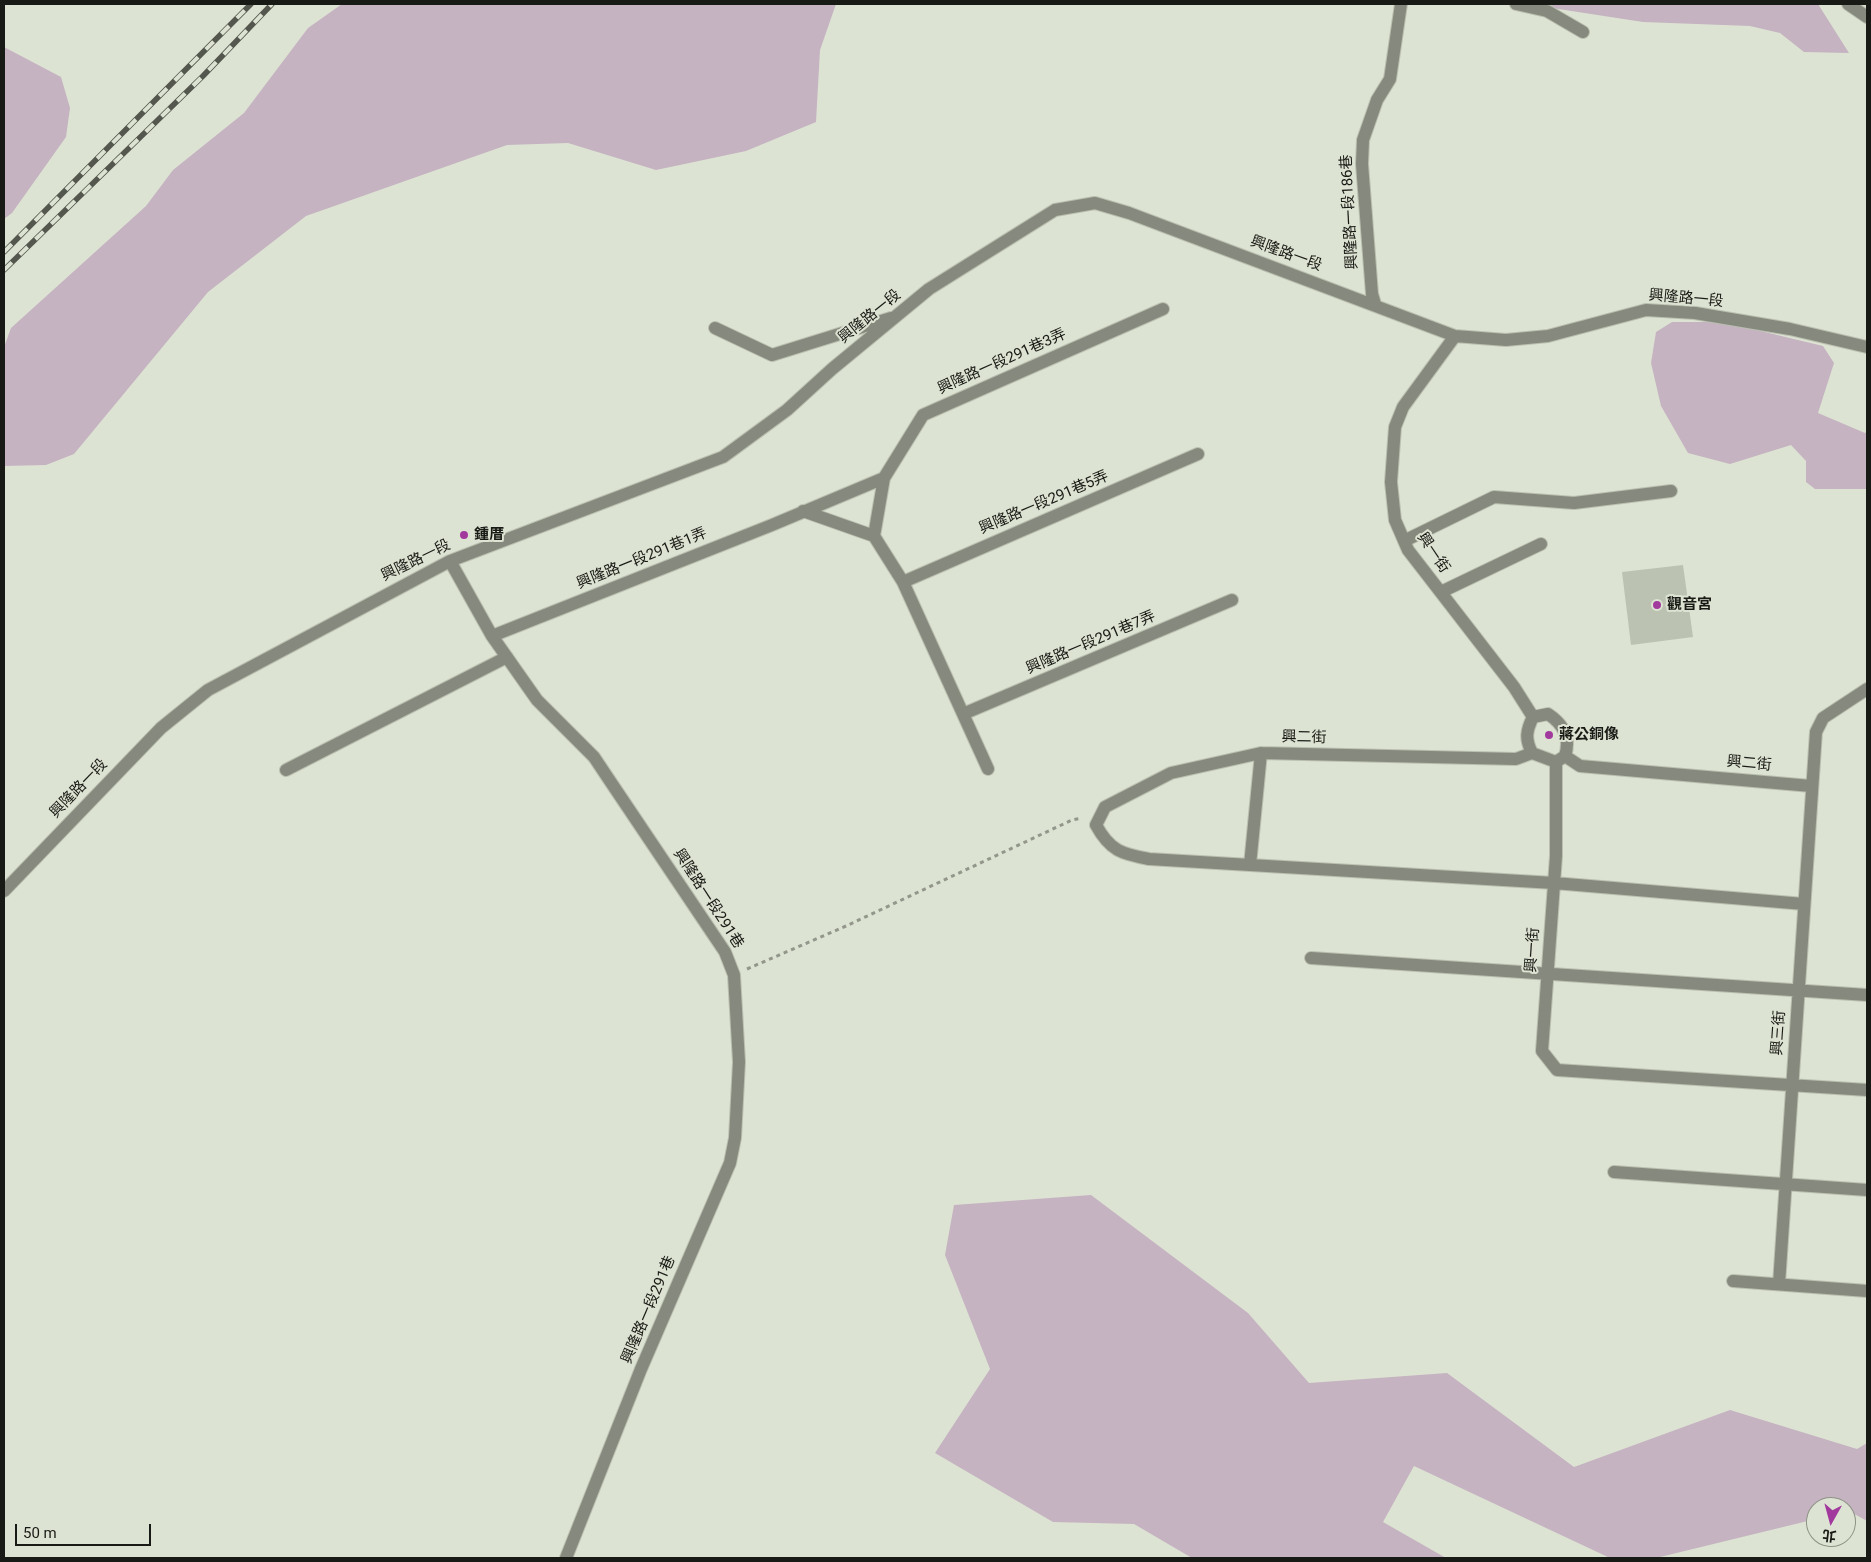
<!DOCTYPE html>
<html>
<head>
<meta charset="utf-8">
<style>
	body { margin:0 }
	#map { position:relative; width:1871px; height:1562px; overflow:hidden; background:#dde3d2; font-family:Roboto,"Noto Sans TC",sans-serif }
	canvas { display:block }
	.frame { position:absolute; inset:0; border:5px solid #181a15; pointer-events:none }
	.north { position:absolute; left:1806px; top:1497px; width:50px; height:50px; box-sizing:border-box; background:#dde3d2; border:1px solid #8e9386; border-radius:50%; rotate:187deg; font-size:14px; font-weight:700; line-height:20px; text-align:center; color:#181a15 }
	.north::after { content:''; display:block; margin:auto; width:18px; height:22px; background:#a23a9d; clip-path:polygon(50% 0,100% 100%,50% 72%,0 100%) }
	.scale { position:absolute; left:15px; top:1524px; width:136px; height:22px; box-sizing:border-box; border:2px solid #181a15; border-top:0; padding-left:6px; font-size:15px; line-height:18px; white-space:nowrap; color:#181a15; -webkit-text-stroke:4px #dde3d2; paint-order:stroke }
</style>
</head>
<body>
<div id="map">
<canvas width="1871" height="1562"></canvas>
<div class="frame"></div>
<div class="north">北</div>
<div class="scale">50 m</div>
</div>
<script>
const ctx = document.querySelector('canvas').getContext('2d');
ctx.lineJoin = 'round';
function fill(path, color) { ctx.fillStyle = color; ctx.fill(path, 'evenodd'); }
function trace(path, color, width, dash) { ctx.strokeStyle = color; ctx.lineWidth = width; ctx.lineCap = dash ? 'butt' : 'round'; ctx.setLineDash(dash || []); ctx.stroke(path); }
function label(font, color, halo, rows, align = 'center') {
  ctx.font = font + ' Roboto,"Noto Sans TC",sans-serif'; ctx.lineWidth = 4; ctx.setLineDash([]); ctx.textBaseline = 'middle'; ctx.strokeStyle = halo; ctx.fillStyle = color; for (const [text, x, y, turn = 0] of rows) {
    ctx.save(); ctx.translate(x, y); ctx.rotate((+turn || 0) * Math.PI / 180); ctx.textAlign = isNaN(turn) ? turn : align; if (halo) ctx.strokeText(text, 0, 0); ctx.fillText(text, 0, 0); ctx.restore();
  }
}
fill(new Path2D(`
	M342,4H836L820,50L816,122L746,151L656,170L568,143L507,145L306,216L208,292L74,454L46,465L4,466V347L11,328L146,206L173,170L244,113L308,28Z
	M1551,4H1818L1849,53L1804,52L1780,33L1750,26L1643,22L1552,8Z
	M4,47L61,77L70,108L66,137L12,213L4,219Z
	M1672,322H1723L1823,346L1834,363L1818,413L1865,433L1867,431V489H1815L1806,482V461L1791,445L1730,464L1688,453L1661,406L1651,363L1656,332Z
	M1091,1195L1248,1313L1309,1383L1447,1373L1574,1467L1730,1410L1857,1449L1867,1443V1521L1849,1511H1846V1507H1816V1519L1656,1558H1610L1414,1466L1383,1522L1446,1558H1192L1134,1524L1053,1522L935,1453L990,1369L945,1255L954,1205Z`), '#c5b3c2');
fill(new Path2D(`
	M1683,565L1693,637L1631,645L1622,572Z`), '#bcc2b1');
const minor = new Path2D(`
	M1516,4L1547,11L1583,32
	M1848,4L1867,17
	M1375,304L1372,294L1362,164L1363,140L1377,100L1390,79L1401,4
	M715,328L772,355L891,318
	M1455,336L1403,407L1395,427L1391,482L1395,520L1408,550L1514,687L1533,717
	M884,478L923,415L1163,309
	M803,511L874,536L903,582L988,769
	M1404,541L1494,497L1574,503L1671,491
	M450,561L492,636L537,700L594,757L608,778L725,952L734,975L739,1062L735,1138L730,1163L641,1369L566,1558
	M903,582L1198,454
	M1441,592L1541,544
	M492,636L772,525L884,478L874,536
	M963,714L1232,600
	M1548,714C1563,724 1571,737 1565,756L1556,762L1532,753C1525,739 1526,731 1533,717Z
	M1532,753L1516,759L1261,753L1171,773L1105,807L1096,825C1110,851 1122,854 1149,859L1554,883L1804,904
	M1565,756L1580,766L1811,786
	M1556,762V856L1542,1051L1557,1070L1867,1090
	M286,770L507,657
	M1250,865L1261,753
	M4,891L161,728L208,690L450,561L723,457L787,410L832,369L929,289L1055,210L1095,203L1129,213L1455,336L1506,340L1548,336L1646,310L1695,313L1790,329L1867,347
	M1311,958L1867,995
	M1614,1172L1867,1190
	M1733,1281L1867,1291
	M1779,1284L1816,732L1823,718L1867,689`);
trace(minor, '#babfb0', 14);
trace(new Path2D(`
	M747,969L846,926L1072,820L1082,818`), '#93978b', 3, [4, 4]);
trace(minor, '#868a7e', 12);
const rail = new Path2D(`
	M4,252L251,4
	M4,270L203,76L272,4`);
trace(rail, '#53574e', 5.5);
trace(rail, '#dde3d2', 4, [11]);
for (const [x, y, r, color] of [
	[464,535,5,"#a23a9d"],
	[1657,605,5,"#a23a9d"],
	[1549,735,5,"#a23a9d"]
]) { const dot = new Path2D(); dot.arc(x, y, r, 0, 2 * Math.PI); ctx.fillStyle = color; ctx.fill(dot); trace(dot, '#dde3d2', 2); }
label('15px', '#181a15', '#dde3d2', [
	["興隆路一段186巷",1350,212,-93],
	["興隆路一段",1286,254,20],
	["興隆路一段",1686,299,5],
	["興隆路一段",870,317,-39],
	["興隆路一段291巷3弄",1002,362,-24],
	["興隆路一段291巷5弄",1044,503,-23],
	["興一街",1433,553,56],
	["興隆路一段291巷1弄",642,559,-22],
	["興隆路一段",416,561,-26],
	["興隆路一段291巷7弄",1091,643,-23],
	["興二街",1304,738,1],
	["興二街",1749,764,5],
	["興隆路一段",79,789,-46],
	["興隆路一段291巷",708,899,57],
	["興一街",1533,950,-86],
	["興三街",1779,1033,-86],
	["興隆路一段291巷",649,1310,-67]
]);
label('bold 15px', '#181a15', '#dde3d2', [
	["鍾厝",474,535],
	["觀音宮",1667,605],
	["蔣公銅像",1559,735]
], 'left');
</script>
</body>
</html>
